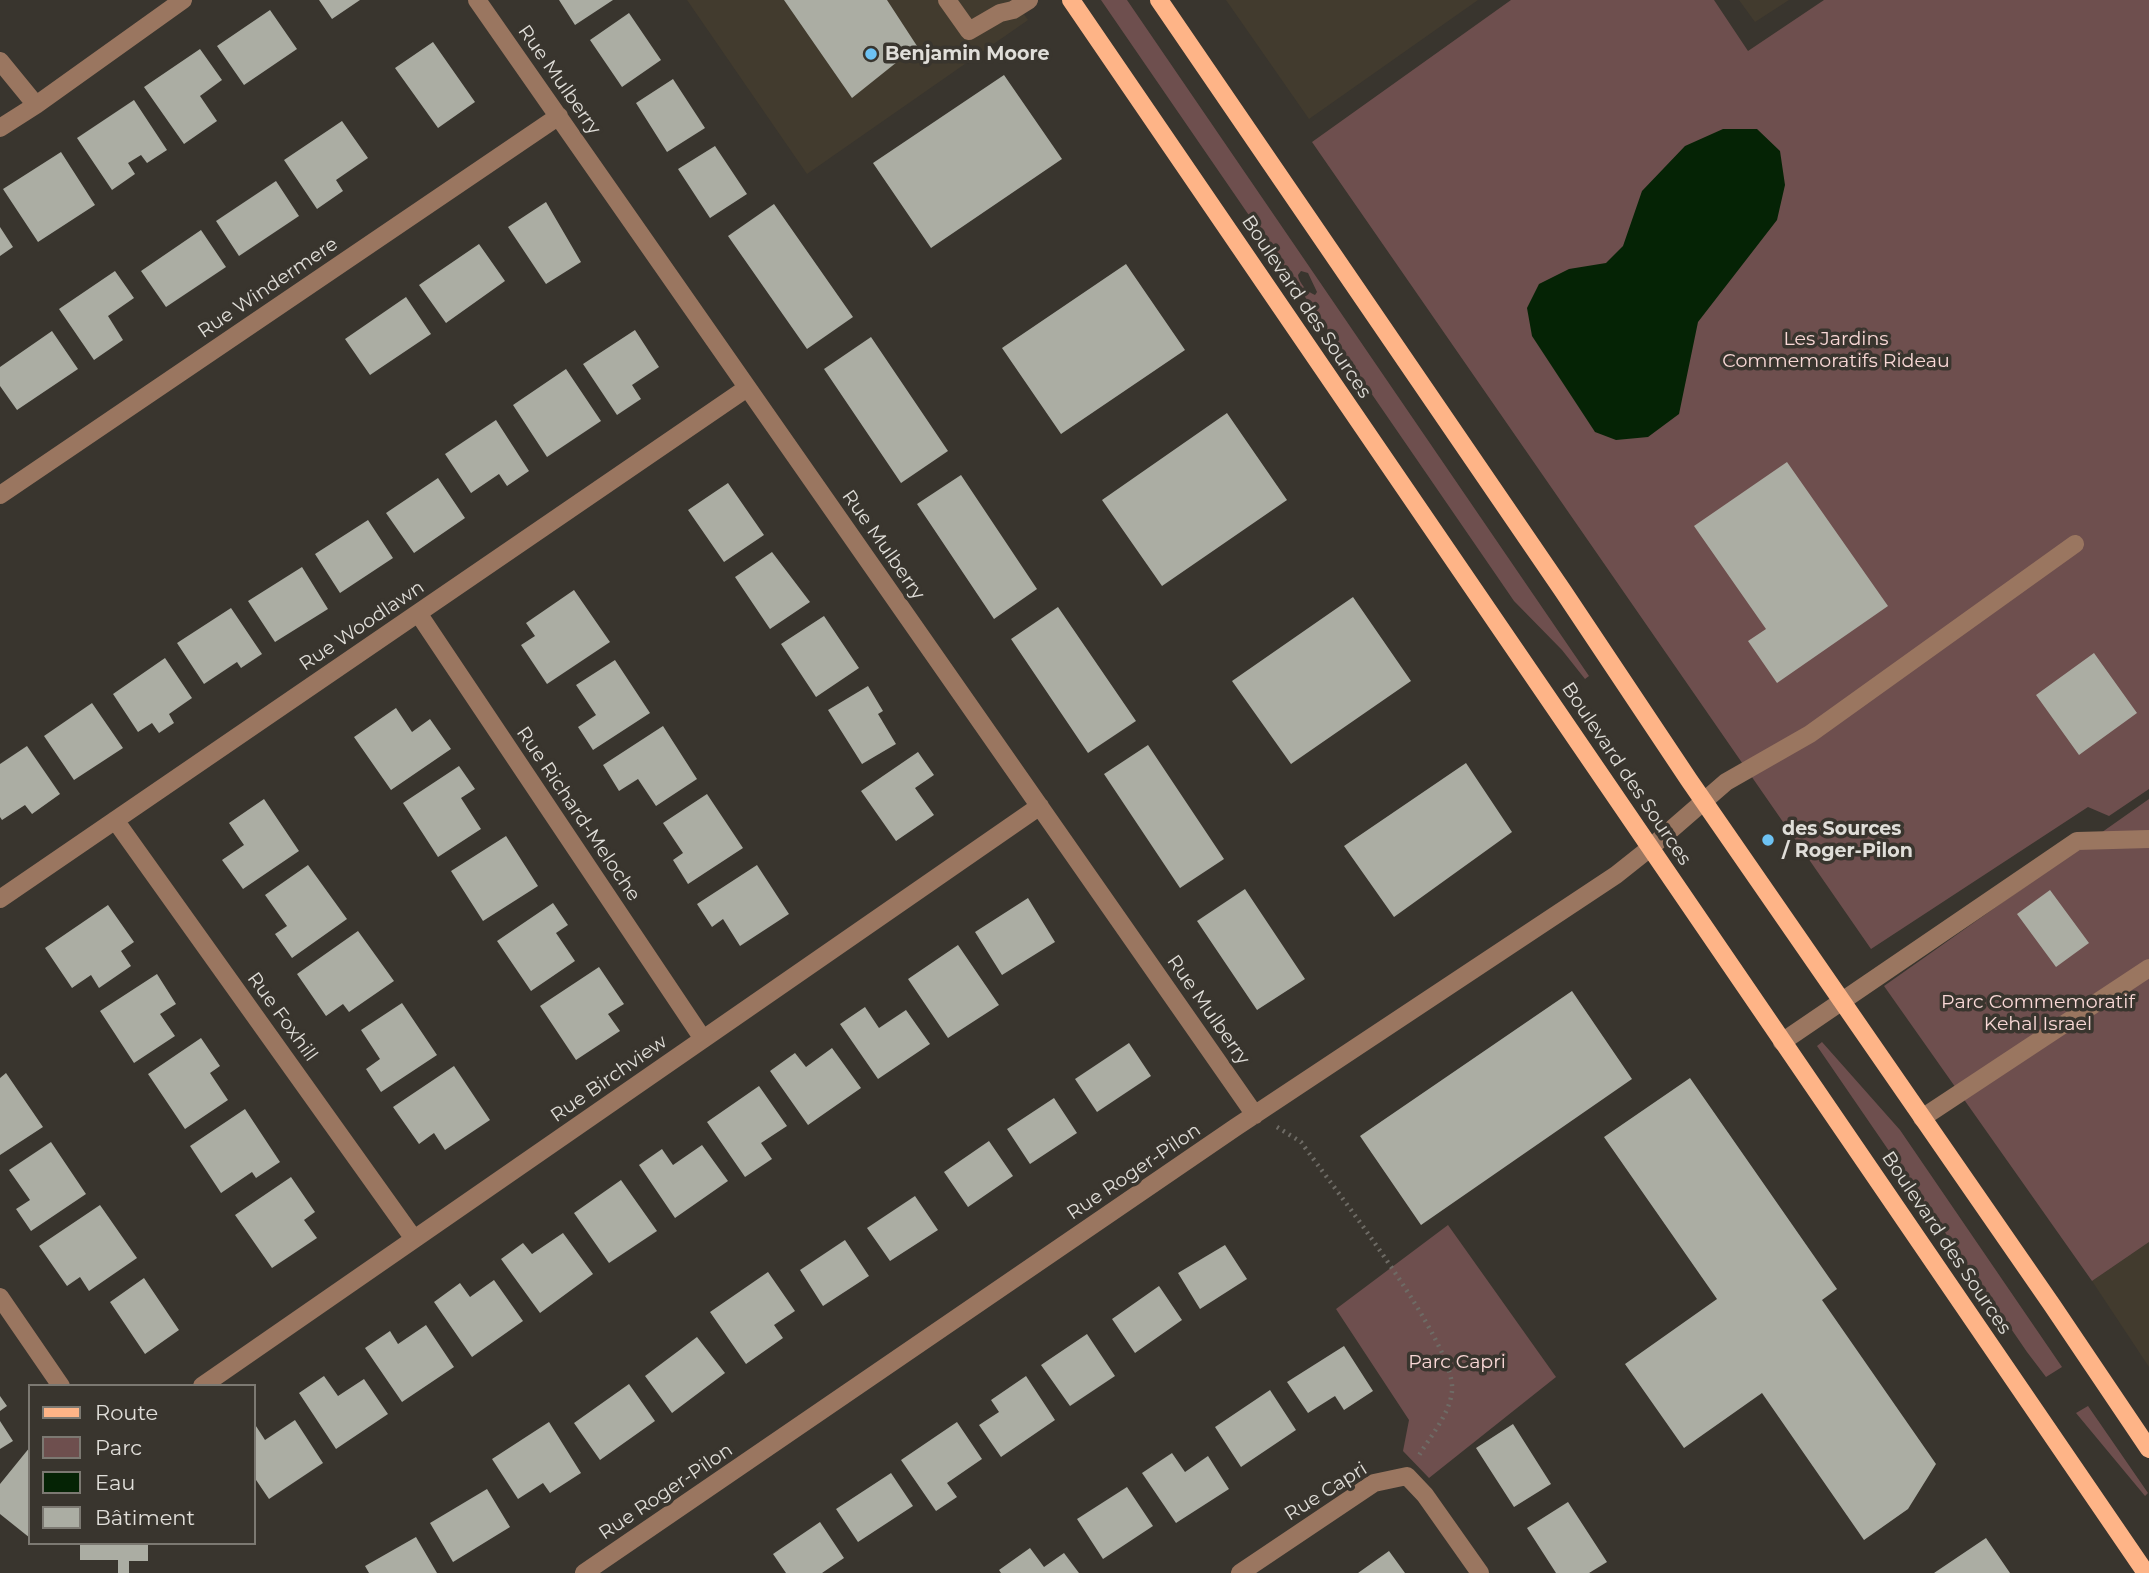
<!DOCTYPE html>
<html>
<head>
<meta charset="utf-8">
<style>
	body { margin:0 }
	#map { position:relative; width:2149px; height:1573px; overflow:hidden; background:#39352e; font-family:Montserrat,sans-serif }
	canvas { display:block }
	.legend { position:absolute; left:28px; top:1384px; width:228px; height:161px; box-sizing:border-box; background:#39352e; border:2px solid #7c7972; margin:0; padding:9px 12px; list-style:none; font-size:21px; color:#e0ded9 }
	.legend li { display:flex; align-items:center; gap:14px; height:35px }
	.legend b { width:35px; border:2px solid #7c7972 }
</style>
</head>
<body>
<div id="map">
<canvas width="2149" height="1573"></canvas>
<ul class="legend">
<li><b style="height:9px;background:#feb487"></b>Route</li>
<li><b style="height:19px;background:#6e4f4e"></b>Parc</li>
<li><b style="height:19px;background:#052305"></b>Eau</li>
<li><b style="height:19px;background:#abada3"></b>Bâtiment</li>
</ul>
</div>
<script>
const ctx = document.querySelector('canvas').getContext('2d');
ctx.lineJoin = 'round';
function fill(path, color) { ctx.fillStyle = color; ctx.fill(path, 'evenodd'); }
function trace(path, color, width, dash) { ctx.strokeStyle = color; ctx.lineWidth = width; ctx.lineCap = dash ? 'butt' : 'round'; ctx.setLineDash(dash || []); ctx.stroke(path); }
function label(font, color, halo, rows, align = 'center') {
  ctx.font = font + ' Montserrat,sans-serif'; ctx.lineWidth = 7; ctx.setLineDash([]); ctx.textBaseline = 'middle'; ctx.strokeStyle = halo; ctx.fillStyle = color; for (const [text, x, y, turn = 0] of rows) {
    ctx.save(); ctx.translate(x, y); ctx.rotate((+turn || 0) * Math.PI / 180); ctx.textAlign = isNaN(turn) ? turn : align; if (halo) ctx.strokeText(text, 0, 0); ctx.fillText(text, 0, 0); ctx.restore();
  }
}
fill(new Path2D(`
	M687,0H1014L1028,20L807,174Z
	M1226,0H1478L1309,119Z
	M1739,0H1789L1755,22Z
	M2149,1242V1367L2092,1281Z`), '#423b2e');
fill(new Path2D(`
	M1101,0H1127L1589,676L1585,679L1562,650L1514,601ZM1301,271L1308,273L1317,292L1315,295C1307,292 1299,283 1298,275Z
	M1511,0H1714L1748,51L1824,0H2149V789L2109,816L2088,807L1871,949L1312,142Z
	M2149,799V1242L2092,1281L1884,986Z
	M1822,1042L1900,1130L2062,1367L2046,1377L2027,1352L1817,1046Z
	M1448,1225L1556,1377L1429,1478L1403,1451L1409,1420L1336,1309Z
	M2088,1406L2148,1493L2145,1496L2076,1413Z`), '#6e4f4e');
fill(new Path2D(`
	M1723,129H1757L1780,151L1785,185L1777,220L1698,322L1679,414L1648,437L1616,440L1595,432L1532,336L1527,308L1539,284L1569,269L1606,263L1623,246L1642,191L1685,146Z`), '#052305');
fill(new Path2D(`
	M319,0H360L332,19Z
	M559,0H613L575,25Z
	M784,0H887L917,46L852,98Z
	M270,10L297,49L244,85L217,46Z
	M629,13L661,60L622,87L590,40Z
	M433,42L475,102L438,128L395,68Z
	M200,49L222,80L200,96L217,121L184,144L144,87Z
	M1004,75L1062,159L931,248L873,163Z
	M673,79L705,128L667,152L636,103Z
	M134,100L167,150L147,163L141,155L128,163L135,174L112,190L77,138Z
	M342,121L368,158L336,180L343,191L317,209L284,160Z
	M715,146L747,194L710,218L678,169Z
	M61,152L95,205L38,242L3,189Z
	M276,181L299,216L239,256L216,221Z
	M546,202L581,262L546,284L508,227Z
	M774,204L853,317L807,349L728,236Z
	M0,227L13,247L0,256Z
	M201,230L226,267L166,307L141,271Z
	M479,244L505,281L446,323L419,285Z
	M1126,264L1185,350L1061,434L1002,348Z
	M115,271L134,298L108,316L123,340L94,360L59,309Z
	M406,297L431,334L370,375L345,339Z
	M635,330L659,367L632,385L641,399L617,415L583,364Z
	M52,331L78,369L17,410L0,386V367Z
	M871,337L948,451L901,483L824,369Z
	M566,369L601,421L547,457L513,405Z
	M1227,413L1287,500L1162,586L1102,500Z
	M496,420L529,471L507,486L499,474L471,493L445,454Z
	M1787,462L1888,606L1777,683L1748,641L1766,629L1694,526Z
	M961,475L1037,589L994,619L917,504Z
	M438,478L465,518L414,553L386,513Z
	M728,483L764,535L724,562L688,510Z
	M368,520L393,558L340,593L315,554Z
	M772,552L810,602L770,629L735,577Z
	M302,567L328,609L275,642L248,601Z
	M574,590L610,642L547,684L521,645L535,636L526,623Z
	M1353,597L1411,681L1291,764L1232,681Z
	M1058,607L1136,721L1088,753L1011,639Z
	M231,608L262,654L241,668L237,662L204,684L177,643Z
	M824,616L859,668L816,697L781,644Z
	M2094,653L2137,713L2079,755L2036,695Z
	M165,658L192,698L169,714L174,723L159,733L152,723L138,732L113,694Z
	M615,660L650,713L593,750L578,727L596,715L576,685Z
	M868,686L883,711L878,714L896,744L862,764L828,710Z
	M92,703L123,748L74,780L44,736Z
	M396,708L412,732L430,719L451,749L391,790L354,737Z
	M663,726L697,779L656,806L638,779L619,791L603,765Z
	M1148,745L1224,859L1180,888L1104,774Z
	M27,746L60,794L32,814L25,805L2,820L0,817V764Z
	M918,752L934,775L915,788L934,815L896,841L861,791Z
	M1466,763L1512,832L1394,917L1344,846Z
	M459,766L475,789L461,798L481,829L438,857L403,803Z
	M707,794L743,848L688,884L673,860L683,853L663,823Z
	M264,799L299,851L243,889L222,860L244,845L229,823Z
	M506,836L538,886L483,921L451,871Z
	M308,865L347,919L292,958L275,934L287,926L265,895Z
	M757,865L789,914L740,946L723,919L712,927L697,904Z
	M1245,889L1305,979L1257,1010L1197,921Z
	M2050,890L2089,943L2056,967L2017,914Z
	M1028,898L1055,942L1002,975L975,932Z
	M553,903L568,925L556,933L575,961L531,991L497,941Z
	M108,905L134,942L121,951L131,966L99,988L91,975L72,988L45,948Z
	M358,931L394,981L349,1012L343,1004L326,1016L297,974Z
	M958,945L999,1005L948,1038L908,979Z
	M599,967L624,1004L608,1014L620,1031L576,1060L540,1006Z
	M157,974L176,1004L160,1014L175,1036L134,1063L100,1011Z
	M1572,991L1632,1079L1421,1225L1360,1136Z
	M402,1003L437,1055L381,1092L366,1069L380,1059L361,1030Z
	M865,1007L879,1028L906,1010L930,1044L878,1079L840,1024Z
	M201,1038L220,1066L210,1073L228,1100L185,1129L148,1074Z
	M1129,1043L1151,1076L1097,1112L1075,1079Z
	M832,1048L861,1088L808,1125L770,1071L795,1053L806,1067Z
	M454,1066L490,1120L445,1150L434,1133L419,1144L393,1107Z
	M6,1073L43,1127L0,1155V1078Z
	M1690,1078L1837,1289L1822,1300L1936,1464L1908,1509L1864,1540L1762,1393L1684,1448L1625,1364L1717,1299L1604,1137Z
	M759,1086L787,1126L761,1143L772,1159L745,1177L707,1122Z
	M1054,1098L1077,1133L1030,1164L1007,1129Z
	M245,1109L280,1162L256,1178L252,1172L221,1193L190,1146Z
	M989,1141L1013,1176L968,1207L944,1172Z
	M51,1142L86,1194L31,1231L16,1209L30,1200L9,1170Z
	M702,1145L728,1181L675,1218L639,1165L662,1149L673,1165Z
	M291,1177L315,1212L304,1220L317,1238L272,1268L235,1215Z
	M621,1180L657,1231L609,1263L574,1213Z
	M915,1196L938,1230L890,1261L867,1228Z
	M100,1205L137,1258L89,1291L80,1277L67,1286L39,1246Z
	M563,1233L593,1274L540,1313L501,1259L523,1243L532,1254Z
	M845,1240L869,1276L823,1306L800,1270Z
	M1225,1245L1247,1279L1200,1309L1178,1273Z
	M768,1272L795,1311L774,1325L783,1338L746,1364L710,1312Z
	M144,1278L179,1330L145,1354L110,1302Z
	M494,1280L523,1321L472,1357L434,1302L460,1283L470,1297Z
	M1159,1286L1182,1320L1135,1353L1112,1319Z
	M426,1325L454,1367L402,1402L365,1348L390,1331L398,1344Z
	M1087,1334L1115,1376L1070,1406L1041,1365Z
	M697,1337L725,1373L672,1413L645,1376Z
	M1344,1346L1373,1391L1344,1410L1335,1396L1308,1413L1287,1382Z
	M324,1376L338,1396L364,1379L388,1414L336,1449L299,1393Z
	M1026,1376L1055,1420L1001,1457L979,1425L999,1412L991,1400Z
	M629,1384L655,1421L600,1460L574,1423Z
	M1270,1390L1296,1430L1241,1467L1215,1427Z
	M0,1396L7,1406L0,1411Z
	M295,1420L323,1463L269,1499L254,1477V1423L265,1440Z
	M0,1421L13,1441L0,1449Z
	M549,1422L581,1473L550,1493L543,1483L518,1499L492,1459Z
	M957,1422L982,1459L947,1483L957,1497L936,1511L901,1460Z
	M1513,1424L1551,1484L1514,1507L1476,1448Z
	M30,1447V1538L0,1514V1484Z
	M1172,1453L1185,1472L1208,1456L1229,1489L1176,1523L1142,1473Z
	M891,1473L913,1506L858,1542L836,1509Z
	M1127,1487L1153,1526L1103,1559L1077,1519Z
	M487,1489L510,1527L453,1562L430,1523Z
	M1568,1502L1607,1562L1589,1573H1556L1527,1528Z
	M820,1522L844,1558L822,1573H786L773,1554Z
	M416,1537L437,1573H369L365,1566Z
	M1986,1538L2010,1573H1934Z
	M80,1543H148V1561H129V1573H118V1560H80Z
	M1030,1548L1044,1567L1064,1553L1079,1573H1001L999,1570Z
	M1389,1551L1405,1573H1358Z`), '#abada3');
trace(new Path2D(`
	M1277,1127L1301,1142C1333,1187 1457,1344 1452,1391C1450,1414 1429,1438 1418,1457`), '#6e6b65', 4.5, [2, 5]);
trace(new Path2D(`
	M477,0L1255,1115
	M947,0L969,31L1000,13L1013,10L1029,0
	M0,61L36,105
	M0,128L36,105L183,0
	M0,495L559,116
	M418,613L703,1039
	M115,820L414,1239
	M0,899L747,388
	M1782,1042L2077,841L2149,839
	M1922,1118L2149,968
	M0,1297L61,1386
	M202,1386L1040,806
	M584,1573L1236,1127L1616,875L1650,848L1726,782L1810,734L2075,544
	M1240,1573L1374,1483L1407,1476L1425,1495L1480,1573`), '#9a7660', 18);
trace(new Path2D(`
	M1071,0L2146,1573
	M1159,0L1563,591L1689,780L2052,1305L2149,1449`), '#feb487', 18);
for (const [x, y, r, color] of [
	[871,54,7,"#6dc2f3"],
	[1768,840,7,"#6dc2f3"]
]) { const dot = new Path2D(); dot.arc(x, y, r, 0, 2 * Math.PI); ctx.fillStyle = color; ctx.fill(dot); trace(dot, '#39352e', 2.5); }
label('bold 19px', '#e0ded9', '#39352e', [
	["Benjamin Moore",885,54],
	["des Sources",1782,829],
	["/ Roger-Pilon",1782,851]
], 'left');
label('19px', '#e0ded9', '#39352e', [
	["Rue Mulberry",559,80,55],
	["Rue Windermere",268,288,-34],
	["Boulevard des Sources",1306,307,56],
	["Rue Mulberry",883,545,55],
	["Rue Woodlawn",362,626,-34],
	["Boulevard des Sources",1626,774,56],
	["Rue Richard-Meloche",578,814,56],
	["Rue Mulberry",1208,1010,55],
	["Rue Foxhill",282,1017,54],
	["Rue Birchview",609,1079,-35],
	["Rue Roger-Pilon",1134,1172,-34],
	["Boulevard des Sources",1946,1243,56],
	["Rue Roger-Pilon",666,1492,-34],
	["Rue Capri",1326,1492,-32]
]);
label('19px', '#f9d8d6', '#39352e', [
	["Les Jardins",1836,339],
	["Commemoratifs Rideau",1836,361],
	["Parc Commemoratif",2038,1002],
	["Kehal Israel",2038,1024],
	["Parc Capri",1457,1362]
]);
</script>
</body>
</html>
